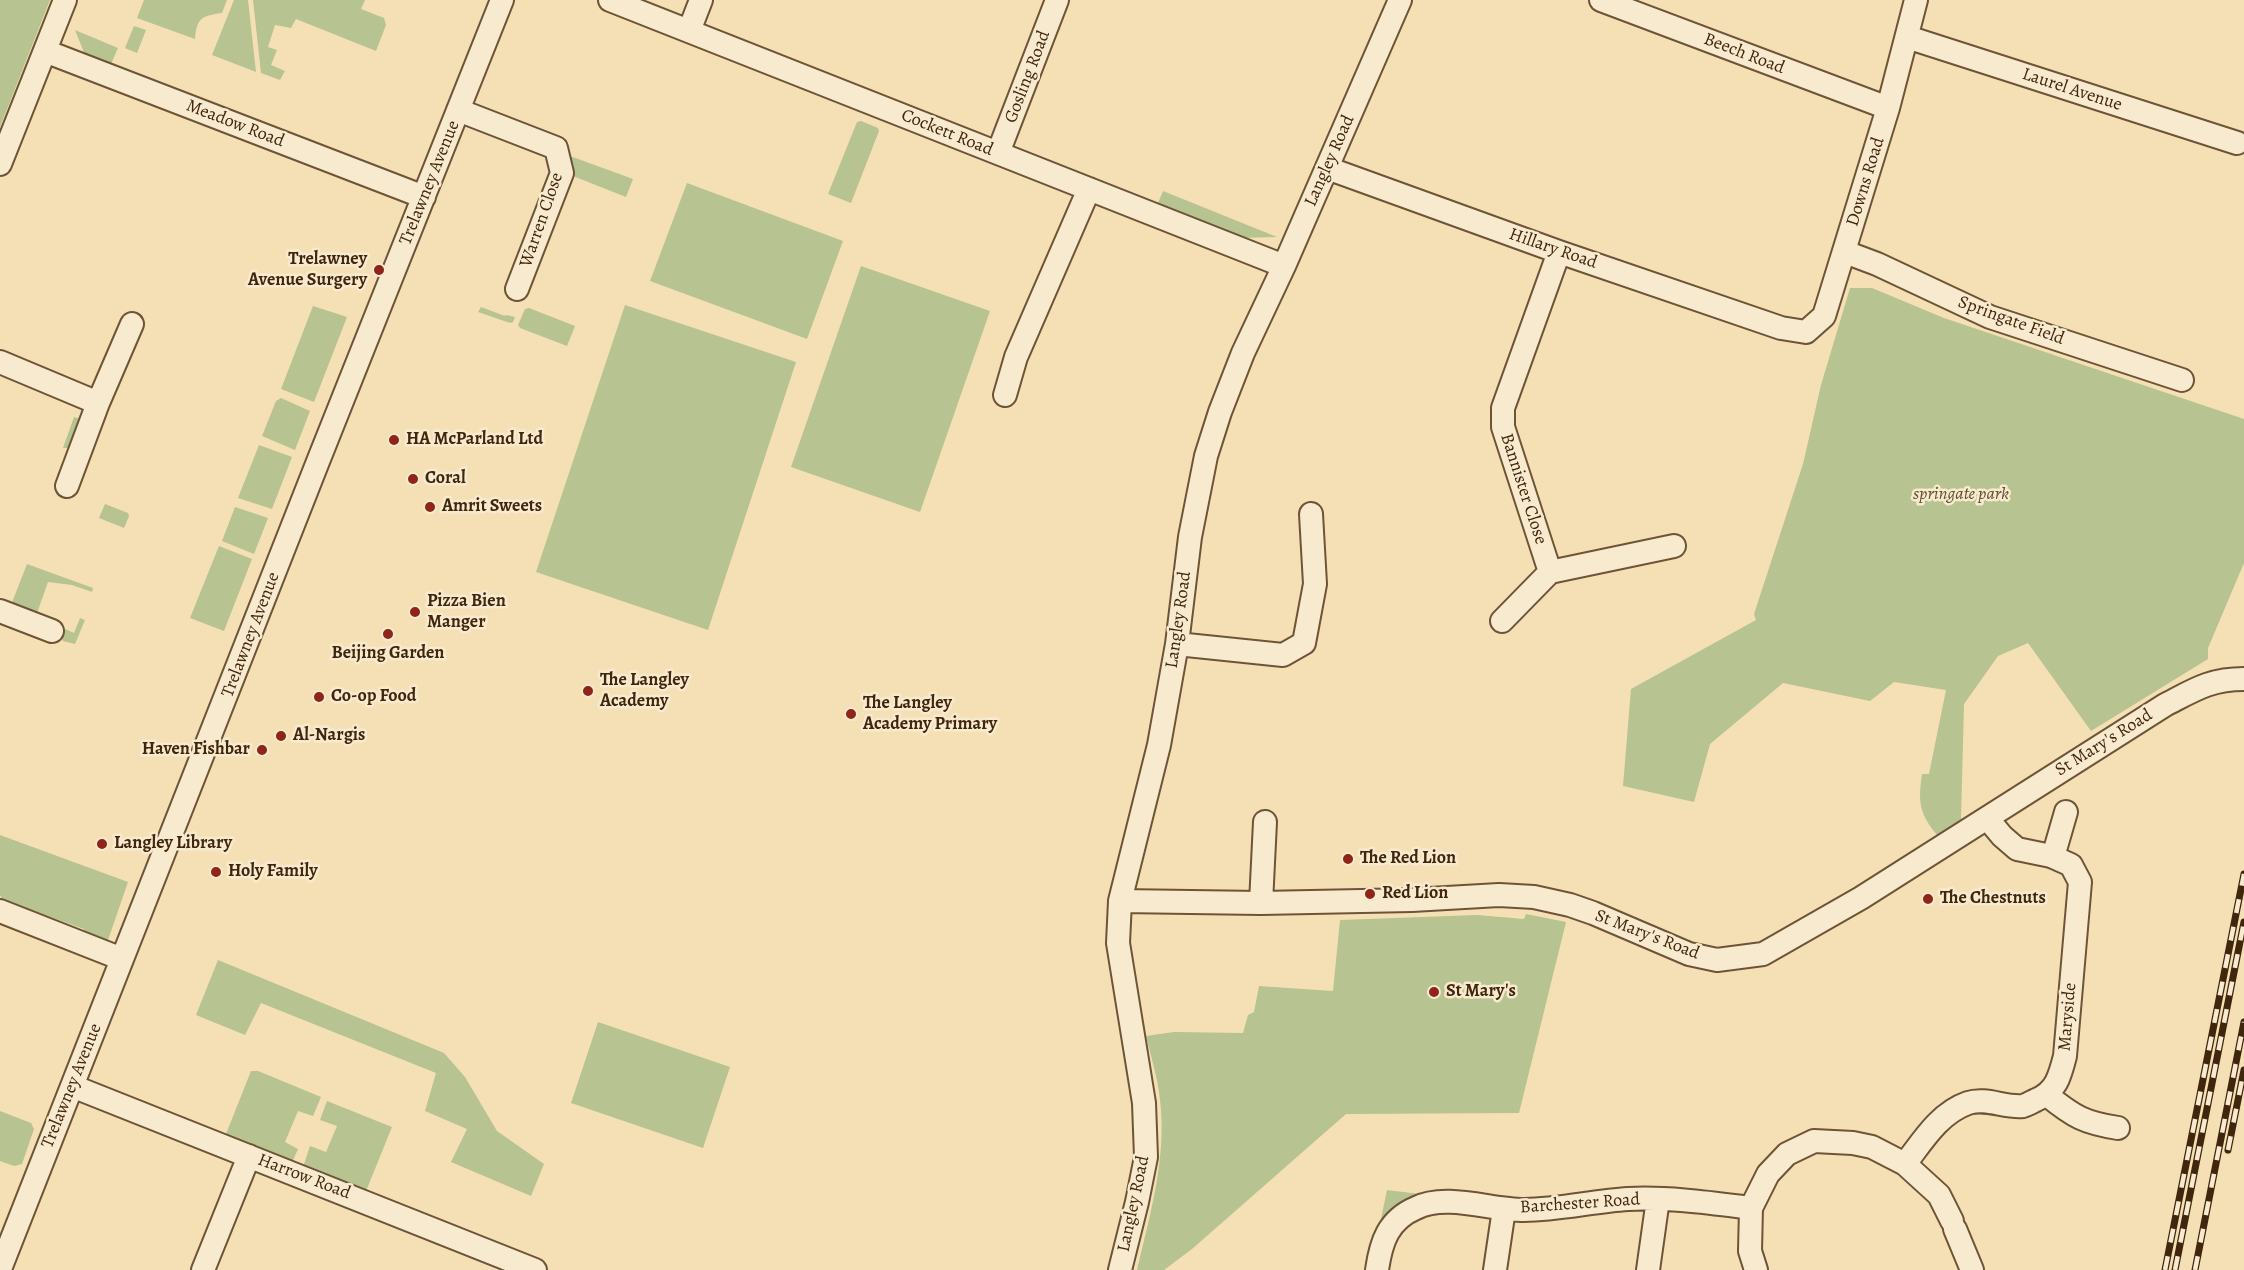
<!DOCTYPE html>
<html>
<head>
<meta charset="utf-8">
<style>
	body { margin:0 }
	canvas { display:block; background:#f5dfb5 }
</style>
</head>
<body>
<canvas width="2244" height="1270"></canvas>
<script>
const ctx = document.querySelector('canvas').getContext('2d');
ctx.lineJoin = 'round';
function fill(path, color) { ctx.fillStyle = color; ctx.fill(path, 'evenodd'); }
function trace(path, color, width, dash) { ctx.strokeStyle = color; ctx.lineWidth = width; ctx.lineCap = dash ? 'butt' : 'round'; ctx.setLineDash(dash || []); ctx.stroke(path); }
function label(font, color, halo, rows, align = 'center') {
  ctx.font = font + ' Alegreya,serif'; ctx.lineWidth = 5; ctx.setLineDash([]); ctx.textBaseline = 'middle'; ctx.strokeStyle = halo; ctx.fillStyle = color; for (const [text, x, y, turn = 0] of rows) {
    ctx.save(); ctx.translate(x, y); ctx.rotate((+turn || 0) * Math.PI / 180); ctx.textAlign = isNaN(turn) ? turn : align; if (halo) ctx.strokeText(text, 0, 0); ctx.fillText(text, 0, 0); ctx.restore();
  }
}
fill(new Path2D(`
	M0,0H50L0,127Z
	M144,0H227L222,13C202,16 197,17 195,39L137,18Z
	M234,0H248L256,72L212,55Z
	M253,0H365L361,9L384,18L386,25L376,51L296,19L291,28L275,25L268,47L277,50L271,65L285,71L280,80L261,73Z
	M134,26L146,30L137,53L125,48Z
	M75,30L118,48L111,64L85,55Z
	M861,121L878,128L879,131L851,203L828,194L857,122Z
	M570,156L633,179L626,197L573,176L574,167Z
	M687,183L843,241L807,339L650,281Z
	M1163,191L1277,237L1236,238L1156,208Z
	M861,266L990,311L920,512L791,467Z
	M1850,288H1872L1944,318L2244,419V563L2208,648V659L2091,731L2028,643L1998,656L1964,704L1961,819L1958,824L1937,835C1919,813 1918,802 1922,774H1929L1946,690L1894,682L1870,701L1783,683L1710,744L1694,802L1623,786L1631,689L1756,620L1754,614L1803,464L1821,385Z
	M625,305L796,362L708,630L536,572Z
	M313,306L347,317L314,402L281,389Z
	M481,307L505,316L506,315L515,317L513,322L510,323L478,312Z
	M529,308L575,326L567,346L520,328L518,325L525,309Z
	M281,398L310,411L295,450L262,436L276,401Z
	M74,417L80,419L68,448H63Z
	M259,445L292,457L272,509L238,498Z
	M105,504L128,513L129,516L124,528L99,518Z
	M235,507L268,518L254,554L222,541Z
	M219,546L252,559L224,631L190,618Z
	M27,564L93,588L92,592L72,585L48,582L36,616L6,618Z
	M80,618L85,620L75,644L63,641L60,633L61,627L74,633Z
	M0,835L128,882L107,943L81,937L84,929L3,900L0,895Z
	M1526,914L1566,922L1519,1113L1346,1114L1192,1249L1164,1270H1137C1150,1215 1167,1157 1160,1100C1158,1079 1151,1057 1146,1036L1174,1032L1243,1033L1248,1015L1254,1012L1259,986L1333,991L1340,920L1477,915L1524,919Z
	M218,960L444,1053L465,1077L497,1131L544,1164L531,1196L451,1162L467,1129L425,1111L436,1073L261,1003L245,1035L196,1015Z
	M598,1022L730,1067L703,1148L571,1103Z
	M251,1071H258L321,1097L313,1116L298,1111L285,1142L298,1149L290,1167L224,1139Z
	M327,1101L392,1127L364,1196L301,1173L310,1146L326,1152L337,1126L320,1120Z
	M0,1111L31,1123L34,1129L22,1164L14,1166L0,1161Z
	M1387,1190L1420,1194L1399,1204L1381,1219Z`), '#b7c391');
const minor = new Path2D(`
	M610,0L1284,266
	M1601,0L1888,108
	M689,31L701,0
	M1907,37L2237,143
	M45,51L424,197
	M458,110L556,148L562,173L517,289
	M998,153L1057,0
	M0,164L65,0
	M1327,168L1559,252L1781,328L1806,332L1824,316L1888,108L1916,0
	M1559,252L1503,408V427L1550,572L1674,546
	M1845,252L1877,264L1990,317L2182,380
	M0,362L98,403
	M1005,395L1016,357L1089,189
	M67,486L98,403L132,324
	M0,611L52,631
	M1502,621L1550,572
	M1177,644L1283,655L1304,643L1315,584L1311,514
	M2053,857L2066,812
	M1120,901L1261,903L1412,900L1499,895L1534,897L1570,905L1593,913L1689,954L1717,960L1763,954L1861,898L2165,705C2194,690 2210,679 2244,679
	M1261,903L1265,822
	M0,911L122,959
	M72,1086L535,1270
	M2047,1095C2074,1117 2085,1123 2118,1128
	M1905,1164C1922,1142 1939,1113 1968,1103C1986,1097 2005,1108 2023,1106C2027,1105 2032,1102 2036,1100C2056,1092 2060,1076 2065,1056L2080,882L2071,865L2051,856L2017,849L2002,836L1987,818
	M1955,1229L1972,1270
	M0,1269L317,464L502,0
	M203,1270L249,1156
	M1120,1270L1137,1202L1146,1157L1144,1103L1118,943L1120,901L1159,745L1177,644L1190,537L1206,456L1220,412L1243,353L1284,266L1400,0
	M1377,1270C1381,1242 1388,1220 1416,1208C1446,1193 1491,1210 1524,1210C1559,1210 1594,1201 1628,1199C1669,1197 1711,1203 1751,1208
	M1495,1270L1504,1209
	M1648,1270L1658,1199
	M1756,1270L1750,1251L1751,1208L1768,1174L1787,1154L1814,1141L1853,1143L1872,1147L1905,1164L1939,1195L1952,1221`);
trace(minor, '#6d5437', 26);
trace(minor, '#f8eacf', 22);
const rail = new Path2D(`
	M2228,1150L2244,1070
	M2165,1270L2244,874
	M2175,1270L2244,922
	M2195,1270L2244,1022`);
trace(rail, '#40260d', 7);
trace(rail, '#f8eacf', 4.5, [14]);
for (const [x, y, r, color] of [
	[379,270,6,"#8f2418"],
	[394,440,6,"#8f2418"],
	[413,479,6,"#8f2418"],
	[430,507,6,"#8f2418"],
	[415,612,6,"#8f2418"],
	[388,634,6,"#8f2418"],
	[588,691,6,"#8f2418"],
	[319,697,6,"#8f2418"],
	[851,714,6,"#8f2418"],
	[281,736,6,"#8f2418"],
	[262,750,6,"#8f2418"],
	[102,844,6,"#8f2418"],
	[1348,859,6,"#8f2418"],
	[216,872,6,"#8f2418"],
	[1370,894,6,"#8f2418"],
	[1928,899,6,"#8f2418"],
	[1434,992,6,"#8f2418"]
]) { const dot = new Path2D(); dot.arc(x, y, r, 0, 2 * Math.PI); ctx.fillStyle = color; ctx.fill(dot); trace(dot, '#f8eacf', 2); }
label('18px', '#40260d', '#f8eacf', [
	["Beech Road",1744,54,21],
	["Gosling Road",1028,77,-69],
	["Laurel Avenue",2072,90,18],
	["Meadow Road",235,124,21],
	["Cockett Road",947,133,22],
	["Langley Road",1330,161,-66],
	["Downs Road",1866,182,-73],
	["Trelawney Avenue",430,183,-68],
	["Warren Close",542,220,-71],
	["Hillary Road",1553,249,19],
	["Springate Field",2011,321,20],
	["Bannister Close",1523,489,72],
	["Langley Road",1179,620,-82],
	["Trelawney Avenue",251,635,-69],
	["St Mary's Road",2104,743,-32],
	["St Mary's Road",1647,935,21],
	["Maryside",2068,1017,-85],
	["Trelawney Avenue",72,1086,-68],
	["Harrow Road",304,1177,21],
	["Langley Road",1134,1204,-78],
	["Barchester Road",1580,1204,-4]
]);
label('bold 18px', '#40260d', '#f8eacf', [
	["Trelawney",367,260,"right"],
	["Avenue Surgery",367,281,"right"],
	["HA McParland Ltd",406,440],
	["Coral",425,479],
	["Amrit Sweets",442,507],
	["Pizza Bien",427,602],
	["Manger",427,623],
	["Beijing Garden",388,654,"center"],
	["The Langley",600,681],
	["Academy",600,702],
	["Co-op Food",331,697],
	["The Langley",863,704],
	["Academy Primary",863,725],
	["Al-Nargis",293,736],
	["Haven Fishbar",250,750,"right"],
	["Langley Library",114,844],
	["The Red Lion",1360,859],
	["Holy Family",228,872],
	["Red Lion",1382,894],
	["The Chestnuts",1940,899],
	["St Mary's",1446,992]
], 'left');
label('italic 18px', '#5e4d2e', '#f8eacf', [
	["springate park",1961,495]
]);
</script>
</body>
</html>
